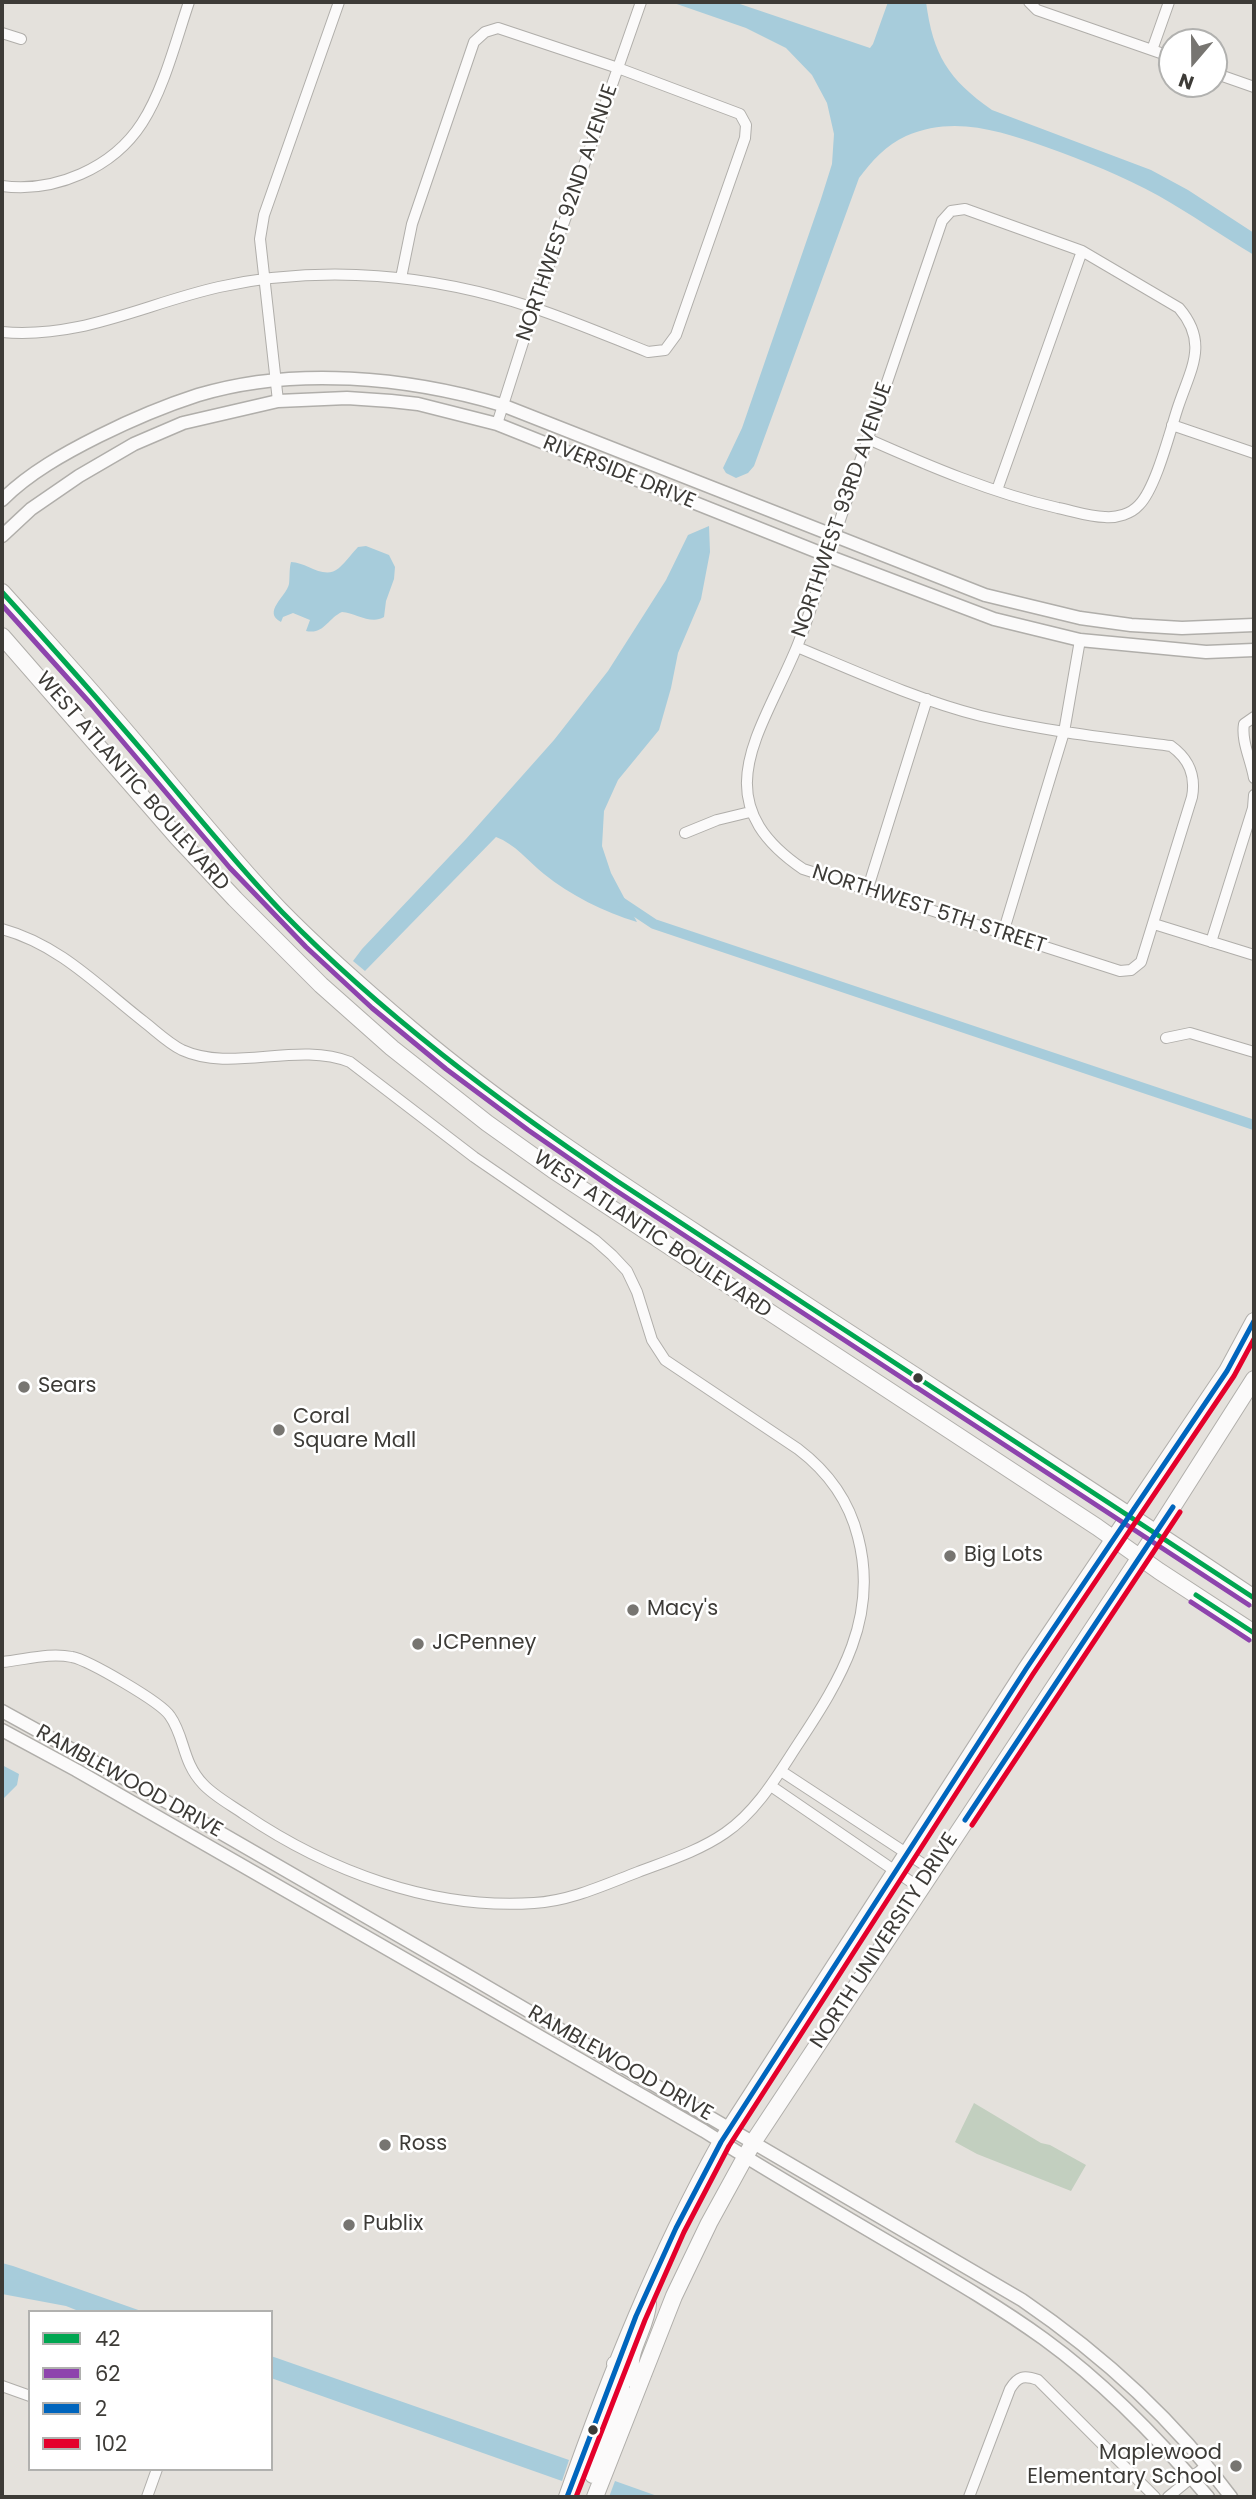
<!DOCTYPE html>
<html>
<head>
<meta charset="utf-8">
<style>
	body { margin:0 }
	#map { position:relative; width:1256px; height:2499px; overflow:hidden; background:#e4e1dc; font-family:Poppins,sans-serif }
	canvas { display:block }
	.frame { position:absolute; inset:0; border:4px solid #3d3b37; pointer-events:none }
	.legend { position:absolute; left:28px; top:2310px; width:245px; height:161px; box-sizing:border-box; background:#fff; border:2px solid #b1b1af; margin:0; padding:9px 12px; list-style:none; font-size:21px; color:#3d3b37 }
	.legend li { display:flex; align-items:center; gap:14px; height:35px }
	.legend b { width:35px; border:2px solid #b1b1af }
	.north { position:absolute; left:1158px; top:28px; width:70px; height:70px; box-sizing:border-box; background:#fff; border:2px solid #b1b1af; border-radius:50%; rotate:200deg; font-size:19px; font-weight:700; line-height:28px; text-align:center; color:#3d3b37 }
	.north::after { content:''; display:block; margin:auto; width:24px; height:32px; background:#777571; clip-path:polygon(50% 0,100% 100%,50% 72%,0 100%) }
</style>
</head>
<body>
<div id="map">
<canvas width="1256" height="2499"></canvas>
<div class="frame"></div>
<ul class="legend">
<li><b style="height:9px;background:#00a651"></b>42</li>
<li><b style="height:9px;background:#8e44ad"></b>62</li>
<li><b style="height:9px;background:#0065bd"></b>2</li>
<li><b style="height:9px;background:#e4002b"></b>102</li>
</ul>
<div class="north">N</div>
</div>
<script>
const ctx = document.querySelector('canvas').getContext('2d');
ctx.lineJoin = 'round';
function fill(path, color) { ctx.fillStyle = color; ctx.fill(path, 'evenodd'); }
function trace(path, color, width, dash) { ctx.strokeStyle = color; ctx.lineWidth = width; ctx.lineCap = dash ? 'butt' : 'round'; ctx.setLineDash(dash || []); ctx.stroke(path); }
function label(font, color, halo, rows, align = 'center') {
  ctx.font = font + ' Poppins,sans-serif'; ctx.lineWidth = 5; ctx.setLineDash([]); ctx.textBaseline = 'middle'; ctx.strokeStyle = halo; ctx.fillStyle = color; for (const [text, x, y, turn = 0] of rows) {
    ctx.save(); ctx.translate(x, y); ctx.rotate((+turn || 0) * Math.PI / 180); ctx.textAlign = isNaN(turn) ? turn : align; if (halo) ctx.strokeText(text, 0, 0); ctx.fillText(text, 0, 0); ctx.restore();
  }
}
fill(new Path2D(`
	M974,2103L1041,2143L1050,2145L1086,2165L1071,2191L977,2154L955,2142Z`), '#c2cfbf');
fill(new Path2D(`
	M671,2H734L870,48L873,44L888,2H926C933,55 948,79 992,110L1151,170L1188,190L1254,233V255C1222,236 1191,214 1159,196C1123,176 1085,161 1046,147C1000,131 954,115 906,136C886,145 872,161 859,178L754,466L748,473L736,478L726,473L723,468L742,428L821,199L832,164L834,134L827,103L812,75L786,48L746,28Z
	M709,526L710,552L701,599L678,653L671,688L659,730L618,780L604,811L602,846L611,873L637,922C604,912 570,895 544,874C528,861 515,844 496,837L365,971L353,961L362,949L466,839L554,740L608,671L666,580L688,535Z
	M366,546L389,555L395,567L394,579L386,601L384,617C371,625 356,613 342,612C328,618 324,635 306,631L310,620L293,613L283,617L281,622C262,612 286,597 289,584C290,577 289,569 291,562C307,562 324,581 339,568C346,562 352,553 358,547Z
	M2,1765L19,1774L17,1785L2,1800Z
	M2,2263L13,2266L144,2312H81L66,2306L2,2294Z
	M271,2356L569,2460L562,2481L271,2378Z
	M615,2481L660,2497H609Z`), '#a7ccdb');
trace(new Path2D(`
	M621,902L654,924L1254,1125`), '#a7ccdb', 10);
const minor = new Path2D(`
	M1029,2L1037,10L1172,57
	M2,33L21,39
	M1152,50L1169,2
	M1214,73L1254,87
	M2,186C55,193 113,168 142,123C164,89 176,40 189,2
	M2,332C81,339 144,304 219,287C323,264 433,274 534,308C573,321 610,337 648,352L665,350L676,335L745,138L746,125L740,114L618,68L498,28L485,32L474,42L412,224L401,278
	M278,401L260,239L264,215L339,2
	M497,424L534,308L641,2
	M1172,425L1254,453
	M997,490L1082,251
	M797,647C857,672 918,700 981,716C1044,731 1107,738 1171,746C1189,759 1196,775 1192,797L1141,962L1131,970L1120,971L803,869C703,801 760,735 796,649C811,613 821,574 835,538L839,523L942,221L951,211L965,209L1082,251L1179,308C1209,343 1191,368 1178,407C1170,431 1156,488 1139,505C1131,514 1117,518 1105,517C1089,517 1073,511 1058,508C992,493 929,466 868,439
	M1254,717L1244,724C1241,741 1251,760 1254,778
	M685,833L717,820L750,812
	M867,891L927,699
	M1154,924L1254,955
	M2,929C60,945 98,986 143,1021C156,1031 168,1043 182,1050C232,1073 297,1041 350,1062L474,1157L595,1240L612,1255L627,1271L637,1292L652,1340L665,1360L798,1449C827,1471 849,1501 858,1537C879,1617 841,1679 798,1744C777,1776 757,1811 725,1833C699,1851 667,1861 638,1872C604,1885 570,1901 534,1903C432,1910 328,1871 244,1814C231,1805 214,1796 203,1784C182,1762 185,1737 170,1716C161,1702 88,1660 72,1657C49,1652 25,1660 2,1662
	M1003,933L1064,732L1080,640
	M1211,942L1253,808L1254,795
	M1166,1038L1190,1033L1254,1052
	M781,1771L932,1870
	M771,1786L920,1888
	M2,2386L30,2396
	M147,2497L157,2469
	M969,2497L1010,2389C1018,2376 1024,2375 1038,2380L1155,2497
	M1168,2497L1207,2465`);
const tertiary = new Path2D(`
	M2,500C29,473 65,453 99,436C131,420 164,406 198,395C294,366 407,377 502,405L985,595L1080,618L1131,625L1182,628L1254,625
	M2,536L31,509L79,476L134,444L183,423L278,401L347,398L391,401L418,404L497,424L828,556L994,619L1080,640L1206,652L1254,650
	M2,1711L176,1807L472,1978L1022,2300C1101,2354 1174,2420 1231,2497
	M2,1730L76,1770L704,2131C772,2174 841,2214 909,2254C955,2281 1001,2308 1044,2339C1106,2384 1159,2439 1208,2497`);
const primary = new Path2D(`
	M2,592C38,632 75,672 110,713C167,778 220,847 280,910C321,952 367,992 412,1030C516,1118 631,1190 744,1264C914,1376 1086,1485 1254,1598
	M2,636L177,837L235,899L321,985L392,1048L487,1123L553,1170L1097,1527L1159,1571L1254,1633
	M638,2386C636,2381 632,2375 631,2370C628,2350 647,2326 648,2304
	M593,2475L621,2395V2370L615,2364
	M567,2497C610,2375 658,2255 721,2142L1026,1669L1227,1371L1254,1321
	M595,2497L674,2296L709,2223L754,2141L1156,1533L1254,1379`);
trace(minor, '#b0aeaa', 12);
trace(tertiary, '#b0aeaa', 15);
trace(primary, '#b0aeaa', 18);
trace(minor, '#fbfafa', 10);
trace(tertiary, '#fbfafa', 12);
trace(primary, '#fbfafa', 16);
trace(new Path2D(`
	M2,592C51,646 99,700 146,755C191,808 234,862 282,912C382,1014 498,1101 617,1181L1254,1598
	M1196,1595L1254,1633`), '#00a651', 5);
trace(new Path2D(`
	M2,605L90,703L230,868L306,947L372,1008L446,1069L528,1130L612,1188L1249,1605
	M1191,1602L1249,1640`), '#8e44ad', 5);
trace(new Path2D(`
	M965,1820L1173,1507
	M567,2497L636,2316L676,2228L721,2142L1026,1669L1227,1371L1254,1321`), '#0065bd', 5);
trace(new Path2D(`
	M972,1825L1180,1512
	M576,2497L645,2320L684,2232L729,2146L1033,1674L1234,1376L1254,1339`), '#e4002b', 5);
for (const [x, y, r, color] of [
	[918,1378,6,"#3d3b37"],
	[24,1387,7,"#777571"],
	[279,1430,7,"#777571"],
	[950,1556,7,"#777571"],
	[633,1610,7,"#777571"],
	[418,1644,7,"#777571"],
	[385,2145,7,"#777571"],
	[349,2225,7,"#777571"],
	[593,2430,6,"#3d3b37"],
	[1236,2466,7,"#777571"]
]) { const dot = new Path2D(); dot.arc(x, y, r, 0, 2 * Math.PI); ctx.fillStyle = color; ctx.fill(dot); trace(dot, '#fff', 2.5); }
label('21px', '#3d3b37', '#fff', [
	["NORTHWEST 92ND AVENUE",568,213,-71],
	["RIVERSIDE DRIVE",619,473,22],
	["NORTHWEST 93RD AVENUE",843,510,-71],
	["WEST ATLANTIC BOULEVARD",132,782,49],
	["NORTHWEST 5TH STREET",929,910,18],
	["WEST ATLANTIC BOULEVARD",652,1235,34],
	["RAMBLEWOOD DRIVE",129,1782,29],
	["NORTH UNIVERSITY DRIVE",885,1941,-57],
	["RAMBLEWOOD DRIVE",620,2064,30]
]);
label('21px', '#3d3b37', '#fff', [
	["Sears",38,1387],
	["Coral",293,1418],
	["Square Mall",293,1442],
	["Big Lots",964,1556],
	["Macy's",647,1610],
	["JCPenney",432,1644],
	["Ross",399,2145],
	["Publix",363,2225],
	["Maplewood",1222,2454,"right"],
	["Elementary School",1222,2478,"right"]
], 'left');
</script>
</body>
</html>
